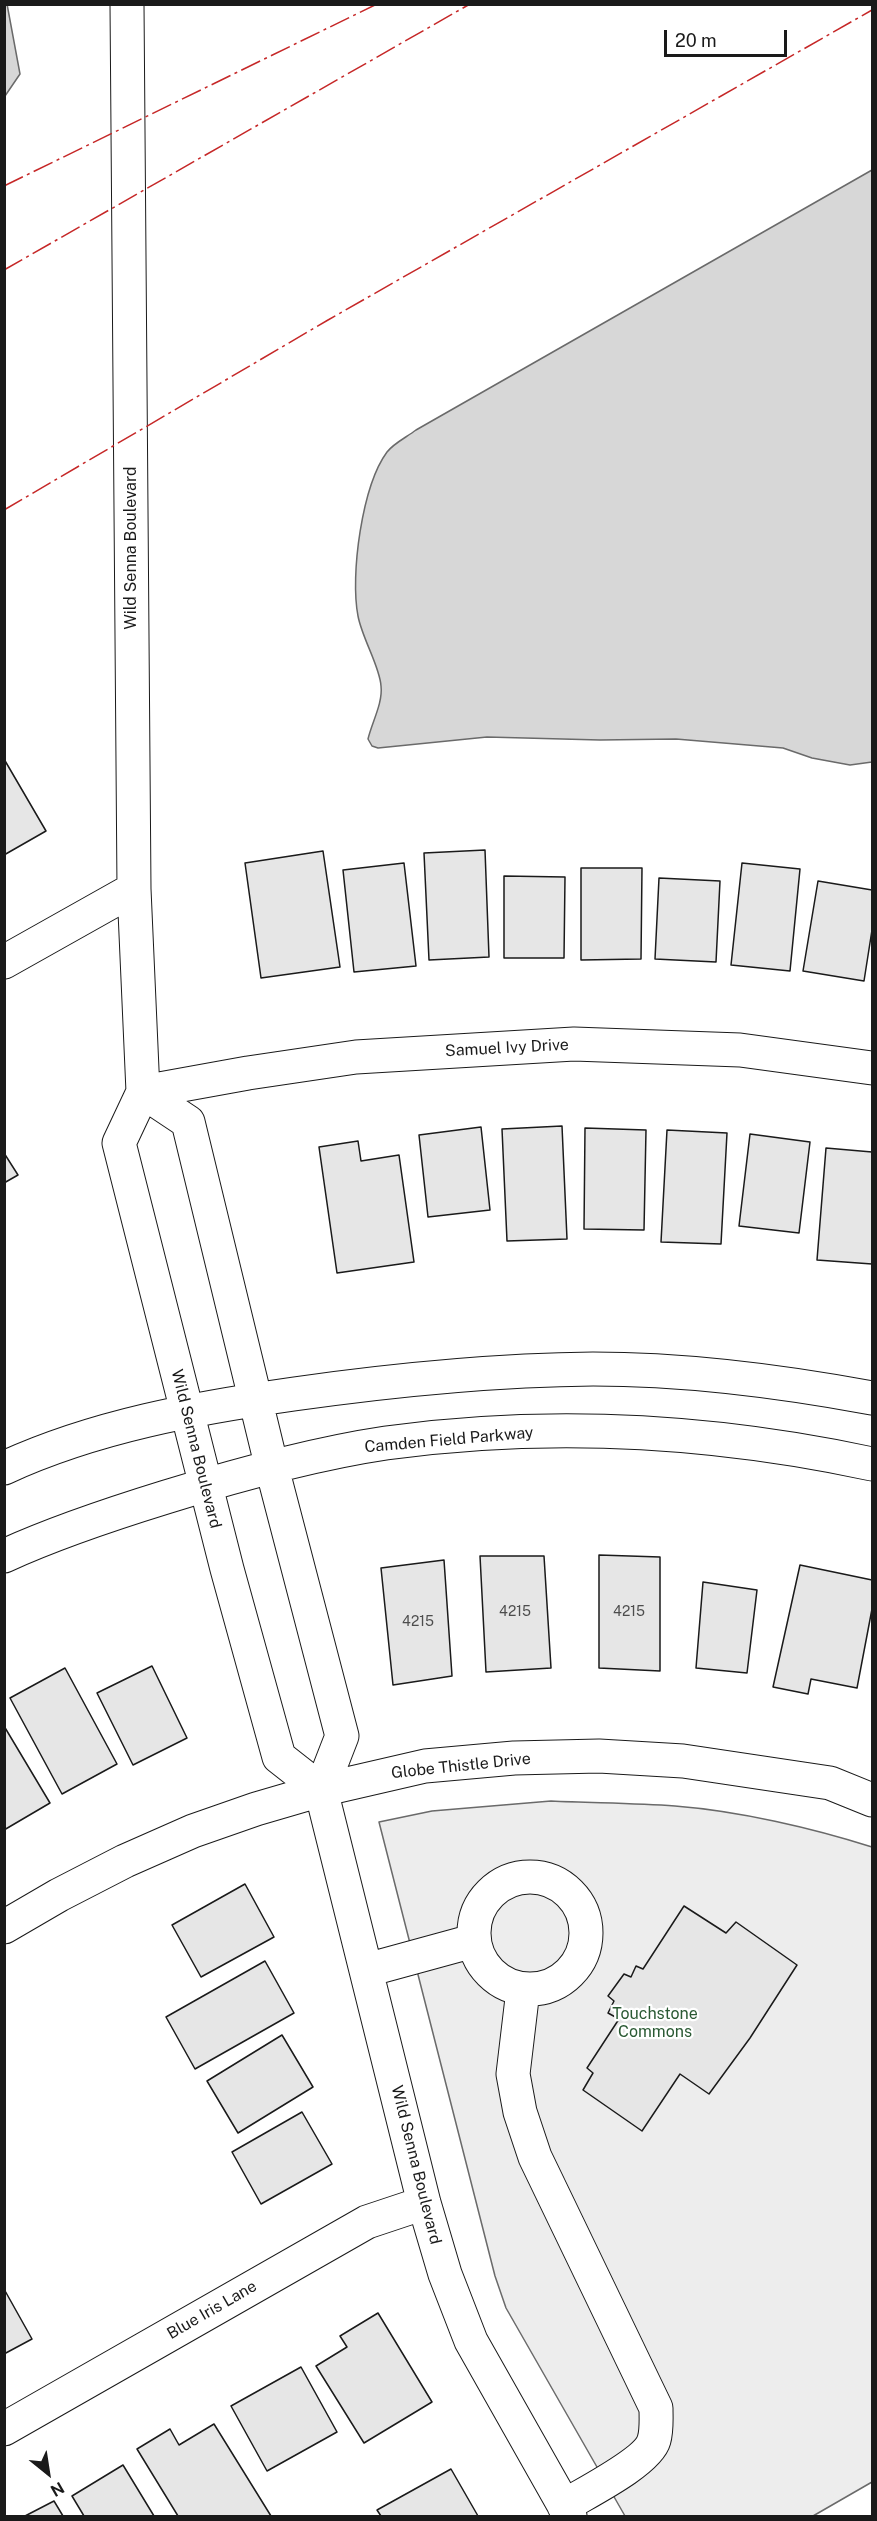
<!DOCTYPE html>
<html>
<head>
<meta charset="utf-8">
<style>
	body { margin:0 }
	#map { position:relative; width:877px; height:2521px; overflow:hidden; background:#fff; font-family:"Public Sans",sans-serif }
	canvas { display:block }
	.frame { position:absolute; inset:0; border:6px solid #1a1a1a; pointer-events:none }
	.north { position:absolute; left:18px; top:2443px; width:60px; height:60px; -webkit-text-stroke:4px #fff; paint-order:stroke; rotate:150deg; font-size:16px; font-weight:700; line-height:24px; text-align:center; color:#1a1a1a }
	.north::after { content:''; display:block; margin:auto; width:21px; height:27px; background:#1a1a1a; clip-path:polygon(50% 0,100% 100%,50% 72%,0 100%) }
	.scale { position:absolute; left:664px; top:30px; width:123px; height:27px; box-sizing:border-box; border:3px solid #1a1a1a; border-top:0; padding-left:8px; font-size:18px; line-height:21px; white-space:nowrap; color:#1a1a1a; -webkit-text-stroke:4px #fff; paint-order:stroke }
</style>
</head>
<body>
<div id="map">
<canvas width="877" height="2521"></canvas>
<div class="frame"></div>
<div class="north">N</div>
<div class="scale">20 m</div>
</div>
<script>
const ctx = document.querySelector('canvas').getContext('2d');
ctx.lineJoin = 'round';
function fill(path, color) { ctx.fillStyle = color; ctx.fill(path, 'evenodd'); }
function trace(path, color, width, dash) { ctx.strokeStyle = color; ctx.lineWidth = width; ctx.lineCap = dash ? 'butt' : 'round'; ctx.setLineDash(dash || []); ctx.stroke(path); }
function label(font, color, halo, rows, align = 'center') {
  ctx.font = font + ' "Public Sans",sans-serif'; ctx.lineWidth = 4.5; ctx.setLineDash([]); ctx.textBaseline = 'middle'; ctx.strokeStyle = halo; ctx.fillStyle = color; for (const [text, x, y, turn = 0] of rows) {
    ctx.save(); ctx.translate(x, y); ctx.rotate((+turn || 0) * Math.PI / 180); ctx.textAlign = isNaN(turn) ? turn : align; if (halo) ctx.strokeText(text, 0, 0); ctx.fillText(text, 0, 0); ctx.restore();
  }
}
const green = new Path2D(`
	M551,1801C592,1803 634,1803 675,1806C739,1811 812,1828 872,1847V2482L813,2516H625L506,2308L495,2276L379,1822L432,1811Z`);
fill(green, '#ededed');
trace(green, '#6a6a6a', 1.5);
const water = new Path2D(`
	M7,4L20,74L5,96L4,5Z
	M872,170V762L850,765L812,758L783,748L676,739L600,740L487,737L378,748L372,746L368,739C372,722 383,703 381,686C380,667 362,638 358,616C350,575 362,486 387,452C394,443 407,437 416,430Z`);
fill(water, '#d7d7d7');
trace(water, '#6a6a6a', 1.5);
const building = new Path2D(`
	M4,759L46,831L4,855Z
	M485,850L489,957L429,960L424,853Z
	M323,851L340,967L261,978L245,863Z
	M404,863L416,966L354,972L343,870Z
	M742,863L800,869L790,971L731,965Z
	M581,868H642L641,959L581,960Z
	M504,876L565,877L564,958H504Z
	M659,878L720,881L716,962L655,959Z
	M818,881L872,890V930L864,981L803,971Z
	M562,1126L567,1239L507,1241L502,1129Z
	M481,1127L490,1210L428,1217L419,1135Z
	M585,1128L646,1130L644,1230L584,1229Z
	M667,1130L727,1133L721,1244L661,1242Z
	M750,1134L810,1142L799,1233L739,1226Z
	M358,1141L361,1161L399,1155L414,1262L337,1273L319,1147Z
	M826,1148L872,1152V1264L817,1260Z
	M4,1153L18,1175L4,1183Z
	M599,1555L660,1557V1671L599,1668Z
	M480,1556H544L551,1668L486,1672Z
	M444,1560L452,1676L393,1685L381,1568Z
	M800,1565L872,1580V1609L857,1688L811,1679L808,1694L773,1687Z
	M703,1582L757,1590L747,1673L696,1668Z
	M152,1666L187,1738L133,1765L97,1693Z
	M65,1668L117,1764L62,1794L10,1698Z
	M4,1726L50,1803L4,1830Z
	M245,1884L274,1937L201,1977L172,1925Z
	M684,1906L726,1933L736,1922L797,1965L750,2038L709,2094L680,2074L642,2131L583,2090L593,2073L587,2068L619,2019L608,2013L614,2001L608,1996L624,1974L631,1977L636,1966L643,1969Z
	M265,1961L294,2013L195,2069L166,2017Z
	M282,2035L313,2087L238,2133L207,2081Z
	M302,2112L332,2164L261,2204L232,2152Z
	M4,2289L32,2339L4,2354Z
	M378,2313L432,2402L364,2443L316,2366L347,2347L340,2336Z
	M301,2367L337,2432L267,2471L231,2406Z
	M214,2424L271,2516H178L137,2449L170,2429L179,2445Z
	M123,2465L154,2516H84L72,2496Z
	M451,2469L478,2516H381L377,2510Z
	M54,2501L63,2516H25Z`);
fill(building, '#e6e6e6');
trace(building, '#1a1a1a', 1.5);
const minor = new Path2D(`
	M127,4L134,889L143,1092L119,1143L227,1569L279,1757L321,1790
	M4,962L134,889
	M143,1092L188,1122L272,1468L342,1736L321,1790L424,2203L445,2274L471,2341L570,2516
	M143,1092L248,1073L356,1057L574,1044L740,1050L872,1068
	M4,1468C95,1426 196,1408 294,1394C393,1380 493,1370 593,1369C686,1369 780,1381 872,1398
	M4,1556C56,1532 111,1514 166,1497C237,1475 312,1454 386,1443C547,1421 713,1430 872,1464
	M474 1933a56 56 0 1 1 112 0a56 56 0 1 1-112 0Z
	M4,1927L59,1895L125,1861L193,1831L256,1809L321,1790L425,1766L514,1758L599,1756L683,1761L830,1783L872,1800
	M367,1970L473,1941
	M523,1990L513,2074L520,2112L535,2157L656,2408C656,2419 657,2430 654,2440C648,2462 585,2493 564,2506
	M4,2429L367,2222L424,2203`);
trace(minor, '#1a1a1a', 35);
trace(minor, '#fff', 33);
trace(new Path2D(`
	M4,186L377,4
	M4,270L470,4
	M4,510L328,320L872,10`), '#c62828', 1.5, [21, 4.5, 3, 4.5]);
label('14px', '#4d4d4d', null, [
	["4215",515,1612],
	["4215",629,1612],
	["4215",418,1622]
]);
label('16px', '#1a1a1a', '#fff', [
	["Wild Senna Boulevard",131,548,-90],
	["Samuel Ivy Drive",507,1048,-3],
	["Camden Field Parkway",449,1440,-5],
	["Wild Senna Boulevard",196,1449,76],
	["Globe Thistle Drive",461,1766,-6],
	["Wild Senna Boulevard",416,2165,76],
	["Blue Iris Lane",212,2310,-30]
]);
label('16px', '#2b5a34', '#fff', [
	["Touchstone",655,2014],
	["Commons",655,2032]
]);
</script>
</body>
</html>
